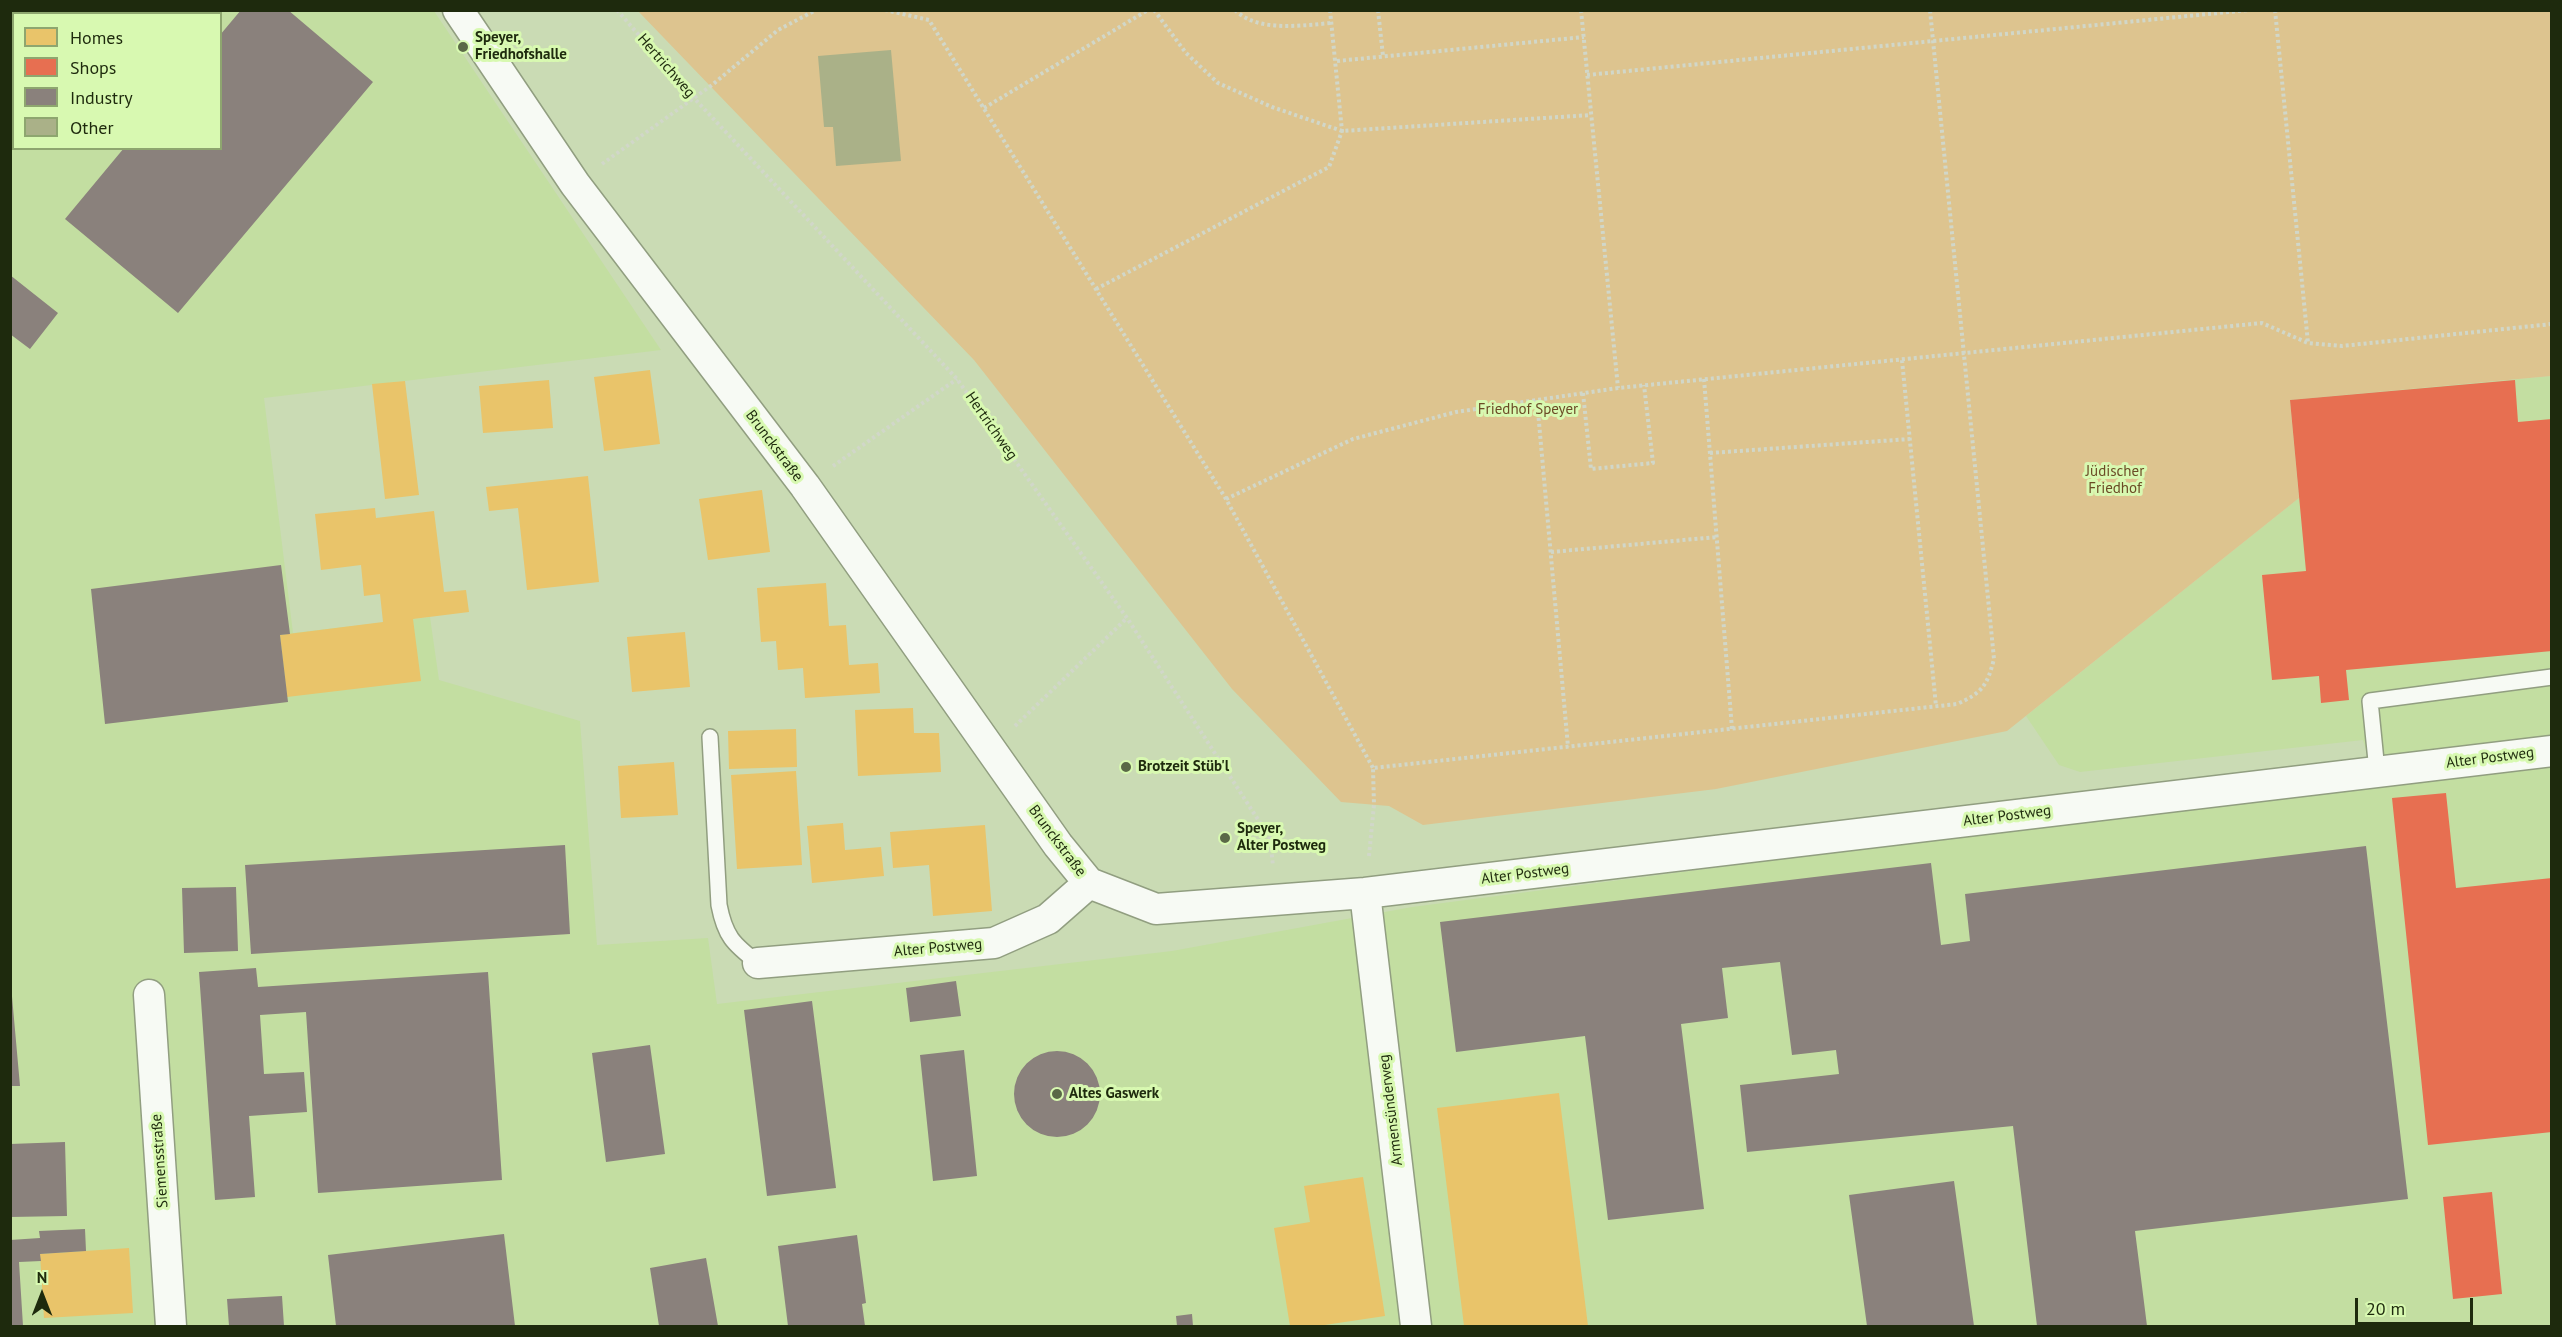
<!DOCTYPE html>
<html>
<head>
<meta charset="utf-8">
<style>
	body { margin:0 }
	#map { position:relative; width:2562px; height:1337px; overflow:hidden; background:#cadbb4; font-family:"PT Sans",sans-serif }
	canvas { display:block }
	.frame { position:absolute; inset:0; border:12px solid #1e2a0d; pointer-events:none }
	.legend { position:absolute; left:12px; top:12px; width:210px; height:138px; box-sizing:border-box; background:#d8f9b1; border:2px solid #8ea66f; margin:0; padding:8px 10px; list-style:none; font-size:18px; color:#1e2a0d }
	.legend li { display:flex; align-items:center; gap:12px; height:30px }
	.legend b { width:30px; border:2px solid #8ea66f }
	.north { position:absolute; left:12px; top:1265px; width:60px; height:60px; -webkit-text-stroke:4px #d8f9b1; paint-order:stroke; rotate:0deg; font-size:16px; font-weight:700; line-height:24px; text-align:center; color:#1e2a0d }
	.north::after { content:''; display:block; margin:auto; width:21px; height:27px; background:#1e2a0d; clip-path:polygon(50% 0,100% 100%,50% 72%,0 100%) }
	.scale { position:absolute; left:2355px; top:1298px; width:118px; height:27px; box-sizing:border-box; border:3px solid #1e2a0d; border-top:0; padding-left:8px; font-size:18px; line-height:21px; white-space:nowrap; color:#1e2a0d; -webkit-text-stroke:4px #d8f9b1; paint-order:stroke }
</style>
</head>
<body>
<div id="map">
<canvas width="2562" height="1337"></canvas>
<div class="frame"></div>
<ul class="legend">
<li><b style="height:16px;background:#e9c46a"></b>Homes</li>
<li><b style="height:16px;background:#e76f51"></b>Shops</li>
<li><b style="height:16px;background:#8a817c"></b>Industry</li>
<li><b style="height:16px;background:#aab188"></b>Other</li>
</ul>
<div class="north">N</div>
<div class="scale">20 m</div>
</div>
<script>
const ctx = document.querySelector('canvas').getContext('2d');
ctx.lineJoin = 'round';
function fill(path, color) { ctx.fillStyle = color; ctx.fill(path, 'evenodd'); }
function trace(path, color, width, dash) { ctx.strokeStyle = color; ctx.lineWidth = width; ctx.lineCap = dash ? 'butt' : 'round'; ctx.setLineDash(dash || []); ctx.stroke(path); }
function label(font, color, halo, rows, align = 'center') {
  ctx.font = font + ' "PT Sans",sans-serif'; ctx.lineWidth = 6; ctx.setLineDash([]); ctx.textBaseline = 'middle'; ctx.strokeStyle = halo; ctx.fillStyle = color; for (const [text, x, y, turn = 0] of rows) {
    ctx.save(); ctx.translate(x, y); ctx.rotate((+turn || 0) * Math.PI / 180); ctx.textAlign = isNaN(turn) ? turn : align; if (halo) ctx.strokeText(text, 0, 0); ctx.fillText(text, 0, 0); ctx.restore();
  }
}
fill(new Path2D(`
	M10,11H434L661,350L264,398L293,633L430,617L439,680L580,721L597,945L708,938L717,1004L1172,951L1412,907L2376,782L2363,740L2080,772L2059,765L2026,716L2299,498L2290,400L2551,376V1326H11ZM14,14H220V148H14Z`), '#c3dea1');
fill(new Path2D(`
	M638,11H2551V376L2290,400L2299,498L2007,731L1716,789L1423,825L1389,806L1341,802L1232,689L974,360Z`), '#ddc48f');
fill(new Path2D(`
	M650,370L660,444L604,451L594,377Z
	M549,380L553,428L483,433L479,386Z
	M405,381L419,495L385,499L372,384Z
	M588,476L599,582L527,590L518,508L489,511L486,487Z
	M762,490L770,552L708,560L699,499Z
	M375,508L376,518L434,511L444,592L466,590L469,612L413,619L421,681L287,697L280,635L383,622L380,594L364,596L361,565L321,570L315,514Z
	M826,583L829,626L846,625L849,665L878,663L880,693L805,698L803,668L778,670L776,641L761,642L757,588Z
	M685,632L690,687L632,692L627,637Z
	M913,708L914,733H939L941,772L858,776L855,710Z
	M796,729L797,767L729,769L728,731Z
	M674,762L678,815L621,818L618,766Z
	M796,771L802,865L737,869L731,775Z
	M843,823L845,850L881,847L884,876L812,883L807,826Z
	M985,825L992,911L933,916L929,865L893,868L890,832Z
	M1559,1093L1588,1326H1464L1437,1108Z
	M1363,1177L1385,1316L1318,1326H1290L1274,1228L1310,1222L1304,1186Z
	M129,1248L133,1313L44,1318L40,1254Z`), '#e9c46a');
fill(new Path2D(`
	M2515,380L2518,422L2552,419V651L2346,670L2349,700L2321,703L2319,676L2272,680L2262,575L2306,571L2290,400Z
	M2446,793L2456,888L2552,878V1132L2428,1145L2392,798Z
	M2492,1192L2502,1294L2453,1299L2443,1197Z`), '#e76f51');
fill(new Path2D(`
	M10,10H131L129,14H14V148L10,152Z
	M241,10H288L373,82L178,313L65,219L124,148H220V35Z
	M10,275L58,313L30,349L10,334Z
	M281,565L290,634L280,635L288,702L105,724L91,589Z
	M565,845L570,934L251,954L245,865Z
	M2366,846L2408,1199L2135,1231L2147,1326H2037L2013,1126L1747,1152L1740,1085L1839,1074L1836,1050L1792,1055L1780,962L1722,968L1728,1018L1681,1024L1704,1209L1608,1220L1585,1036L1456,1052L1440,922L1931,863L1941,945L1970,941L1965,894Z
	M236,887L238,951L184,953L182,888Z
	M256,968L258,987L488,972L502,1180L318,1193L306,1012L260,1015L264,1074L304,1072L307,1112L249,1116L255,1197L215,1200L199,972Z
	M10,974L20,1086H10Z
	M956,981L961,1016L910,1022L906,988Z
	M812,1001L836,1188L767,1196L744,1010Z
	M650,1045L665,1154L606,1162L592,1053Z
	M964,1050L977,1176L933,1181L920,1055Z
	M1014 1094a43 43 0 1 1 86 0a43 43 0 1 1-86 0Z
	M65,1142L67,1216L10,1217V1144Z
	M1954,1181L1974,1326H1867L1849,1195Z
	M85,1229L86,1251L40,1254L41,1261L19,1262L23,1326H10V1240L40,1238L39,1231Z
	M504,1234L515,1326H336L328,1255Z
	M857,1235L866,1303L862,1304L865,1326H788L778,1246Z
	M706,1258L718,1326H659L650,1268Z
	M282,1296L284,1326H229L227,1299Z
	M1192,1314L1193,1326H1177L1176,1316Z`), '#8a817c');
fill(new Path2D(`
	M891,50L901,161L836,166L833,127H824L818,56Z`), '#aab188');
const lane = new Path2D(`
	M710,737L719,905C725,936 733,944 758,963
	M2377,771L2370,701L2552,677`);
const street = new Path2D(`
	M458,10L575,184L805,486L1058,845L1089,883L1156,909L1365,893L2552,751
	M1365,893L1416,1326
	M758,963L994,943L1048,919L1089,883
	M149,995L171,1326`);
trace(lane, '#919e80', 18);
trace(street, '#919e80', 33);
trace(new Path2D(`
	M617,10L693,97L957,379L1127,618L1270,838L1273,866
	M885,10L929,20L1226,499L1373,768
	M1154,10L1186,53L1218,83L1272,107L1342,131L1591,115
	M1235,10C1258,33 1303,25 1332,23
	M1378,10L1383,56
	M1581,10L1618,388
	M2275,10L2308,343
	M1337,61L1584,37
	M1587,75L2249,10
	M984,108L1148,10
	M602,164L712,85L778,30L816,10
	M1096,289L1329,167L1342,131L1330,10
	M1902,360L1936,706
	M1704,379L1732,729
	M1583,393L1591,469L1653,463L1644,385
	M1537,400L1568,747
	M1710,453L1910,439
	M833,466L957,379
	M1226,499L1353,439L1456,412L1618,388L2262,323L2308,343L2342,346L2552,324
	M1551,552L1717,537
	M1015,726L1127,618
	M1369,856L1374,805L1373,768L1957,704C1982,693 1987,686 1994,659L1930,10`), '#d1d7c9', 4, [3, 3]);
trace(lane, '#f7faf4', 15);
trace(street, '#f7faf4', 30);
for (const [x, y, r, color] of [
	[463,47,6,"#5a6847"],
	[1126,767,6,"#5a6847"],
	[1225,838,6,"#5a6847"],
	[1057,1094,6,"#5a6847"]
]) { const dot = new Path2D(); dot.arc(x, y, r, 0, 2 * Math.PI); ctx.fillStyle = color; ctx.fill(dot); trace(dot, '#d8f9b1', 2); }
label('bold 15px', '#1e2a0d', '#d8f9b1', [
	["Speyer,",475,38],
	["Friedhofshalle",475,55],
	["Brotzeit Stüb'l",1138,767],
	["Speyer,",1237,829],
	["Alter Postweg",1237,846],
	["Altes Gaswerk",1069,1094]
], 'left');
label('15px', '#1e2a0d', '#d8f9b1', [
	["Hertrichweg",666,66,49],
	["Hertrichweg",991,426,55],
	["Brunckstraße",774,446,53],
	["Alter Postweg",2490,758,-7],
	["Alter Postweg",2007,816,-7],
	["Brunckstraße",1057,841,53],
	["Alter Postweg",1525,874,-7],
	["Alter Postweg",938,948,-5],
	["Armensünderweg",1391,1110,-97],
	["Siemensstraße",160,1161,-94]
]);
label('15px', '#6b4b26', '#d8f9b1', [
	["Friedhof Speyer",1528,410],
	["Jüdischer",2115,472],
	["Friedhof",2115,489]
]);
</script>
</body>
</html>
